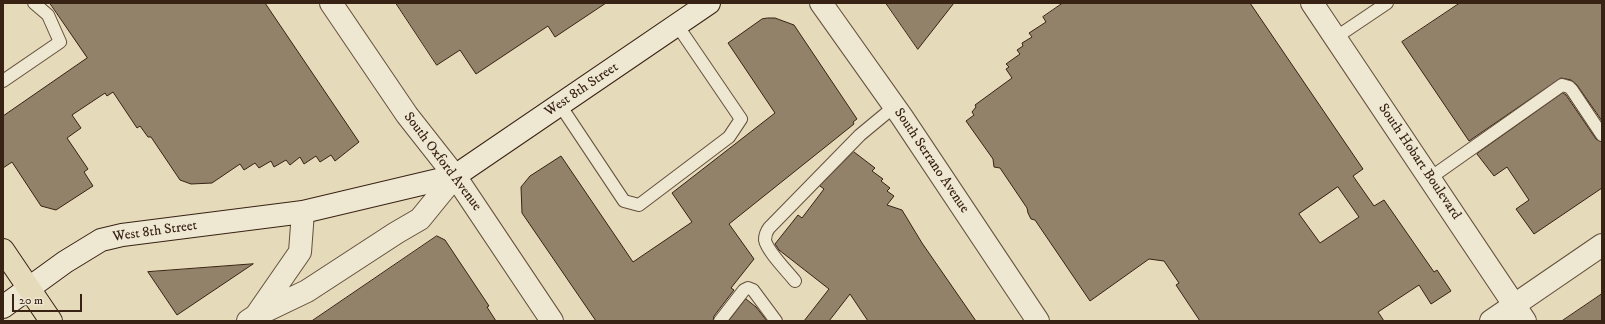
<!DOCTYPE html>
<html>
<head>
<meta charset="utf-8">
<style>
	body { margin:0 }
	#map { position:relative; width:1605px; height:324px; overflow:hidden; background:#e5dab9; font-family:"IM FELL DW Pica",serif }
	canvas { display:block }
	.frame { position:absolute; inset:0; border:4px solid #382214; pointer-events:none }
	.scale { position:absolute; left:12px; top:294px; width:70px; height:18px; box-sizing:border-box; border:2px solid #382214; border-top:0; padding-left:5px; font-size:12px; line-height:14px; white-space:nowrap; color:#382214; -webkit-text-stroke:3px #eee7d2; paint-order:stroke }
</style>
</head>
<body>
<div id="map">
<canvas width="1605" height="324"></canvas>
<div class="frame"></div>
<div class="scale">20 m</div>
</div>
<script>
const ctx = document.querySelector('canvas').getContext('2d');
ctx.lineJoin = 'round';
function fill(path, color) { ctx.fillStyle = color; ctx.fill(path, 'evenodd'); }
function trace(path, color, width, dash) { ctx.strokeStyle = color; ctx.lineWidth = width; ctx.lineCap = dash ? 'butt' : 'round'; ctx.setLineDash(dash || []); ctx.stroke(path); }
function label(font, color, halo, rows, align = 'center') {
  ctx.font = font + ' "IM FELL DW Pica",serif'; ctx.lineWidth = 3; ctx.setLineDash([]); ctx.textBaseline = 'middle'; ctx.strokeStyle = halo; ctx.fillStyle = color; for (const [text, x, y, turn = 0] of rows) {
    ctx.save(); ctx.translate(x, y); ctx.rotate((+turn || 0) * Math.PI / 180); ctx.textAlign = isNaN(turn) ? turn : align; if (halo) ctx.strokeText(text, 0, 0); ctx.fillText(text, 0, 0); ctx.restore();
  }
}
const building = new Path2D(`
	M50,3H265L359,142L335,161L331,155L320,162L316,156L304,164L300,157L290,165L286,160L274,167L271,161L259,168L255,163L244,170L240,164L212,183L191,184L180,180L151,137H148L140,126L137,128L113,92L107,96L105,93L72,115L81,128L67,138L88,169L84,172L93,186L56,210L41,206L12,162L3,168V116L87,58Z
	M396,3H606L555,37L548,26L476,74L460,50L437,65Z
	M886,3H954L918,49Z
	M1063,3H1250L1363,169L1353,176L1374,206L1384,200L1434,272L1437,270L1451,291L1431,304L1419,285L1378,312L1384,321H1200L1176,285L1179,283L1164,261L1149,259L1090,301L1035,220L1031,219L1028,213L1027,208L1000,168L994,167L993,159L966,121L974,115L972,112L976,107L975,105L1012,78L1006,69L1009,67L1006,64L1020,54L1017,50L1023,46L1022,43L1032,37L1029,33L1046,22L1043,17ZM1338,187L1359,217L1320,243L1299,214Z
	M1460,3H1602V121L1577,85L1571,80L1561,78L1469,141L1402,42Z
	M768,18H775L794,25L857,119L853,122L854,124L729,224L754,259L731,288L734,290L714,316L713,321H596L522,213L521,187L530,176L561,156L633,262L692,222L672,193L775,113L728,43L762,19Z
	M1563,93L1566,95L1596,139L1602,142V188L1534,234L1516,209L1529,200L1507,167L1494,176L1477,154Z
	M854,152L875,168L872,171L883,179L881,181L890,188L887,191L894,196L887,205L902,210L922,243L976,321H868L850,294L829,321H804L829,289L779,250L775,244L798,215L802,218L824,189L820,186Z
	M437,236L445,240L489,306L487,307L496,321H312Z
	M253,264L177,315L148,272Z
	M1602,294V321H1562Z
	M746,299L756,307L767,321H729Z`);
fill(building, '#92826a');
trace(building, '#382214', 1);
const service = new Path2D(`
	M1335,38L1387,3
	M3,81L60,42L48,15L34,3
	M560,105L624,201L639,205L729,137L741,119L677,25
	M1430,178L1562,85L1569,87L1572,90L1602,135
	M795,281C788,272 767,251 765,240C765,235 766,232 769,228L860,135L895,106
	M720,321L744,290L748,288L753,290L776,321`);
const minor = new Path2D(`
	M331,3L407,115L455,176L552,321
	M821,3L902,117L1038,321
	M1312,3L1525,321
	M257,314L300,252L303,212
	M248,321L257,315L307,291L396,233L420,219L455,176`);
const tertiary = new Path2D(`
	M1491,321L1602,245`);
const secondary = new Path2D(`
	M3,307L65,262L101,240L122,235L303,212L455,176L709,3`);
const primary = new Path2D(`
	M3,250L51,321`);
trace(service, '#63503d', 14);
trace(minor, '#63503d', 24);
trace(tertiary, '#63503d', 24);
trace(secondary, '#382214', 24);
trace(primary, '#382214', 24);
trace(service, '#eee7d2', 12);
trace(minor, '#eee7d2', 22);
trace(tertiary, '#eee7d2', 22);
trace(secondary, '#eee7d2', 22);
trace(primary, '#e5dab9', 22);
label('14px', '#382214', '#eee7d2', [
	["West 8th Street",582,90,-34],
	["South Serrano Avenue",931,161,56],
	["South Oxford Avenue",442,162,53],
	["South Hobart Boulevard",1419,162,56],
	["West 8th Street",155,232,-8]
]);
</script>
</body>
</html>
